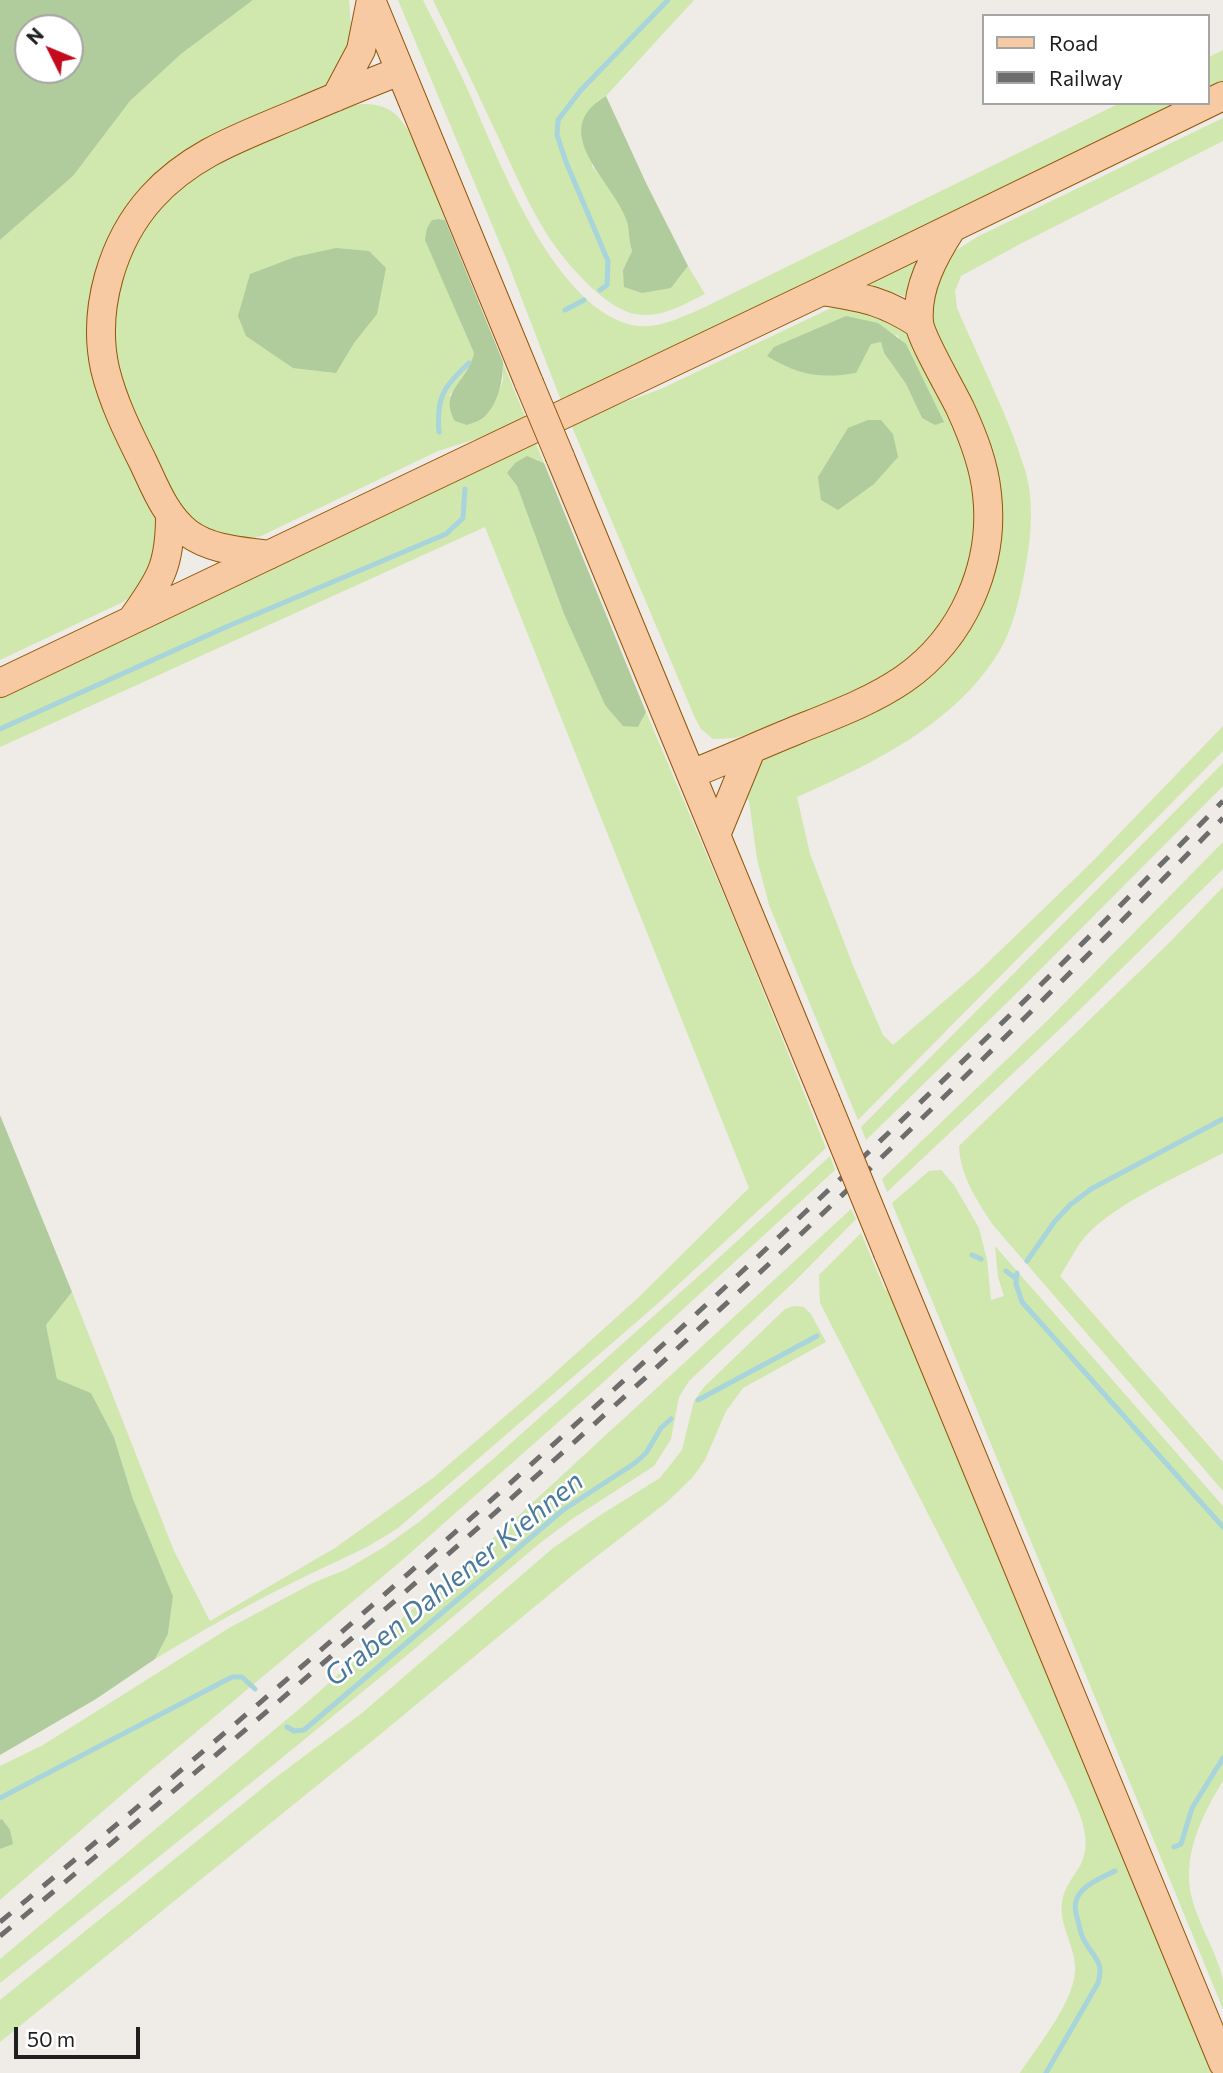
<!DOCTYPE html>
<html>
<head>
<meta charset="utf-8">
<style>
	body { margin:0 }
	#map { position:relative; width:1223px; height:2073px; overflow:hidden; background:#efebe6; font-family:Commissioner,sans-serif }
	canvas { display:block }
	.legend { position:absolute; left:982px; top:14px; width:228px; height:91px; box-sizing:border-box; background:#fff; border:2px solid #a5a5a5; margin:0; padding:9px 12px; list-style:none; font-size:21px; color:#1f1f1f }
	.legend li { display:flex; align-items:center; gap:14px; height:35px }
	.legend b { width:35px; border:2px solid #a5a5a5 }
	.north { position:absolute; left:14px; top:14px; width:70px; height:70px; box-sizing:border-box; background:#fff; border:2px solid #a5a5a5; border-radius:50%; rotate:313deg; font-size:19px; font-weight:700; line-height:28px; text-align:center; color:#1f1f1f }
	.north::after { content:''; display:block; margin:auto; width:24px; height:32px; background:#c40a1d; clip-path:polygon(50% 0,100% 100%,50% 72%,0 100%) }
	.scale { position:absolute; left:14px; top:2027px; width:126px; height:32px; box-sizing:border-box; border:4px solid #1f1f1f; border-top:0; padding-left:9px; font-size:21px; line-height:24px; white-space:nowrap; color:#1f1f1f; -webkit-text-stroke:5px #fff; paint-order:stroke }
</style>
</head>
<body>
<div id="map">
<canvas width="1223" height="2073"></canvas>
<ul class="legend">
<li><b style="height:9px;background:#f7caa3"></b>Road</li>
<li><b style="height:9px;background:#6d6d6d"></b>Railway</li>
</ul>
<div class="north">N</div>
<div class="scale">50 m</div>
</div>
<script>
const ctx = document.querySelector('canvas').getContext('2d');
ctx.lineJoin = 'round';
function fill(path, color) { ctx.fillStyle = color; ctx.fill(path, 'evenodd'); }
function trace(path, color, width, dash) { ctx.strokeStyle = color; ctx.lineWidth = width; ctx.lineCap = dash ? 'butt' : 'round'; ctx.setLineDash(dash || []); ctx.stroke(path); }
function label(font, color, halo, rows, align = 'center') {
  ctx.font = font + ' Commissioner,sans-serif'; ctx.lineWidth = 5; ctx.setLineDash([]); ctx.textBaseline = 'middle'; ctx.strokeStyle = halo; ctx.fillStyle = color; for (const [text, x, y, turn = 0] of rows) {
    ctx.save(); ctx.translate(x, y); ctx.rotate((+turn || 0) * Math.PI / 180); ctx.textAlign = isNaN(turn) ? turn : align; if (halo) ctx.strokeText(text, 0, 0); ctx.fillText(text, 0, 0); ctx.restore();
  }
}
fill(new Path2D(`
	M253,0H349L352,40L331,83L314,93L208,138L183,152L163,169L92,298L157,515L162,546L137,592L123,602L0,660V240L73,176L130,101L181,54Z
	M398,0H423C437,29 453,57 466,86C497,155 550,301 628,324C654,332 682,317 705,307L1120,103H1182L562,403L508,263Z
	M433,0H694L606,96L597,101L592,166C605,181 618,199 626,218C630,227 628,240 632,251L623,270L671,288L688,266L705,294C683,305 660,319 635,314C604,308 565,262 548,236C529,206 515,173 500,141C478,94 456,47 433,0Z
	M1223,50V83L1207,91V58Z
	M363,104C374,104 385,106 394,113C416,131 434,193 445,220L439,219L453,304L474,353L471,367L449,396L495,400L503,381V363L526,419L498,432L438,451L261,536L244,540L211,535L188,517L163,478L120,381L115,353V303L128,257L161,203L219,158L349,106Z
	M1223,118V141L1022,243L961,276L955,291L957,308C980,362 1008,415 1025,470C1035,503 1031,541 1024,575C1019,600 1013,628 1000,650C956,724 872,764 797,797L810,854L854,968L883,1035L893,1045L977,973L1090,864L1223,726V751L858,1120L769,905L757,859L749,801L741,792L758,763L768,756L928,677L955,651L983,604L994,573L1001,537V500L990,444L938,335L931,314L930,301L943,263L955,251L977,237Z
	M922,258L906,297L867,285Z
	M845,305L902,326L912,340L958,433L977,500L971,563L946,620L902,667L856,692L755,732L735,738L713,739L701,729L695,718L570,422L661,389L829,309ZM898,335L922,418L906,384L884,353L881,342L871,343L864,357C819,371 811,383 768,356Z
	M534,439L544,463L536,459L507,473L517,486L564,614L605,705L638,727L646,712L739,931L826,1148L655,1306L398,1528C370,1547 342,1559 312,1573C258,1599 206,1628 155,1659L168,1634L173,1596L133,1499L114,1437L91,1393L57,1380L46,1325L72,1292L174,1551L210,1621L335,1548L433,1478L538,1388L639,1297L749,1188L485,527L0,747V694Z
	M1223,763V786L1022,988L866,1140L861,1127Z
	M1223,842V869L1061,1028L887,1192L882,1179L1049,1019Z
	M1223,887V1153C1182,1175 1107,1206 1080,1243C1073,1254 1067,1265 1060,1276L1223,1462V1491L993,1225C977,1201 960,1175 959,1146L1169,943Z
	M830,1156L835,1170L598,1387L400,1562L146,1774L0,1900V1849L13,1843L2,1820H0V1766L43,1745L229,1628L313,1583L347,1569L384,1547L419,1522L492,1460L711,1265Z
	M941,1170L954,1185L979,1228L987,1260L991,1300L1004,1296L998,1277L995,1246L1223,1506V1781C1201,1817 1180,1859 1193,1902C1199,1925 1221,1961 1223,1982C1223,1991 1223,2001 1223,2009L892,1203L929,1171Z
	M851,1209L856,1219L796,1280L689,1381L679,1397L671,1439L654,1466L572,1519L540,1543C364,1694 182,1839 0,1983V1959L304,1705L518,1516Z
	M861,1233L885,1290H890L1214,2073H1020C1038,2045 1078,1998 1075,1965C1073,1941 1057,1922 1063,1897C1066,1885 1075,1875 1081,1864C1094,1837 1077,1808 1066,1783L820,1303L819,1275Z
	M794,1306L804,1307L811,1314L826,1342L743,1388L726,1411L705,1460L692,1478L667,1502L579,1570L377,1737L0,2042V2000L275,1778L362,1713L553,1548L602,1514L660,1478L682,1450L694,1401L704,1387L785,1309Z`), '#d0e7ae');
fill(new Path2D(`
	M0,0H253L181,54L130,101L73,176L0,240ZM28,28H70V70H28Z
	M606,96L647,185L688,266L671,288L642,293L624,287L623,270L632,251C628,239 630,228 626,219C612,180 546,131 606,96Z
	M439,219L445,220L503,362C503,381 498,405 483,418C479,421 472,423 467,425L455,421C438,390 468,383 474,353L425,240L427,228L432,220Z
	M336,248L369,251L386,268L377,314L354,343L336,373L293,368L246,336L238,316L250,274L295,257Z
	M846,316L878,323L906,344L944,422L935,425L922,418L906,384L884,353L881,342L871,344L856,373C820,379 798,375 767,356L774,347Z
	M868,420H881L893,434L898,457L874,484L838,510L821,500L818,477L848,428Z
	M527,456L544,463L646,712L638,727L623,726L605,705L564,614L517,486L507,473L515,463Z
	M0,1115L72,1292L46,1325L57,1379L91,1393L114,1437L133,1499L173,1596L168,1634L155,1659L96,1699L0,1755Z
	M2,1819L10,1830L13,1844L0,1849V1820Z`), '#b0cc9c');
trace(new Path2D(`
	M600,290L607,285L608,261L566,162L557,135L558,120L581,90L668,0
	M565,310L584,300
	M439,432C436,397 444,386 469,363
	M0,729L226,627L446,534L463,518L465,489
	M972,1255L981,1259
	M1027,1261L1055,1221L1070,1205L1091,1189L1223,1119
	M1006,1271L1015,1278
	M1017,1273L1016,1284L1022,1302L1223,1527
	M698,1400L817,1336
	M287,1727L294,1731L304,1730L563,1510L635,1463L646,1453L661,1428L671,1419
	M0,1798L232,1677H242L255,1689
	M1174,1847L1181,1844L1192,1808L1223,1758
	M1046,2073L1098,1983C1105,1960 1092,1957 1083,1938C1080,1932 1079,1924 1077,1917C1068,1890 1095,1881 1115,1871`), '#a8d4db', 5);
const major = new Path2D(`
	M371,0L529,383
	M336,97L361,50L371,0
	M822,291C864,298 882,300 919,324
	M560,457L825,1099
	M269,555C241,551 211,550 188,533C165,515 155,487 143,462C128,432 113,402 105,369C92,310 112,241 152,197C191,154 241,137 293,115C328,100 364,85 400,71
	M133,618C161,579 170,565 170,516
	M0,683L822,291L1223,96
	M691,774C727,760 762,744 799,729C834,715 872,701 904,679C963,638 995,565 987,494C984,464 973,436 960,408C952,391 920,337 919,322C916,288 934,256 952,228
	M716,835L751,750
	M888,1253L1223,2063`);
trace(major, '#925608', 30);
trace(major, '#f7caa3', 28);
trace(new Path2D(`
	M0,1922C426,1569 837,1198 1223,801
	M0,1936C244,1734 484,1527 716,1313C890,1153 1058,987 1223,818`), '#6d6d6d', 5, [14, 14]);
const majorBridge = new Path2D(`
	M529,383L560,457
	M825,1099L888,1253`);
trace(majorBridge, '#925608', 30, []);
trace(majorBridge, '#f7caa3', 28);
label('italic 28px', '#4a7a9b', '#fff', [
	["Graben Dahlener Kiehnen",454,1579,-39]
]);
</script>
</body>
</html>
